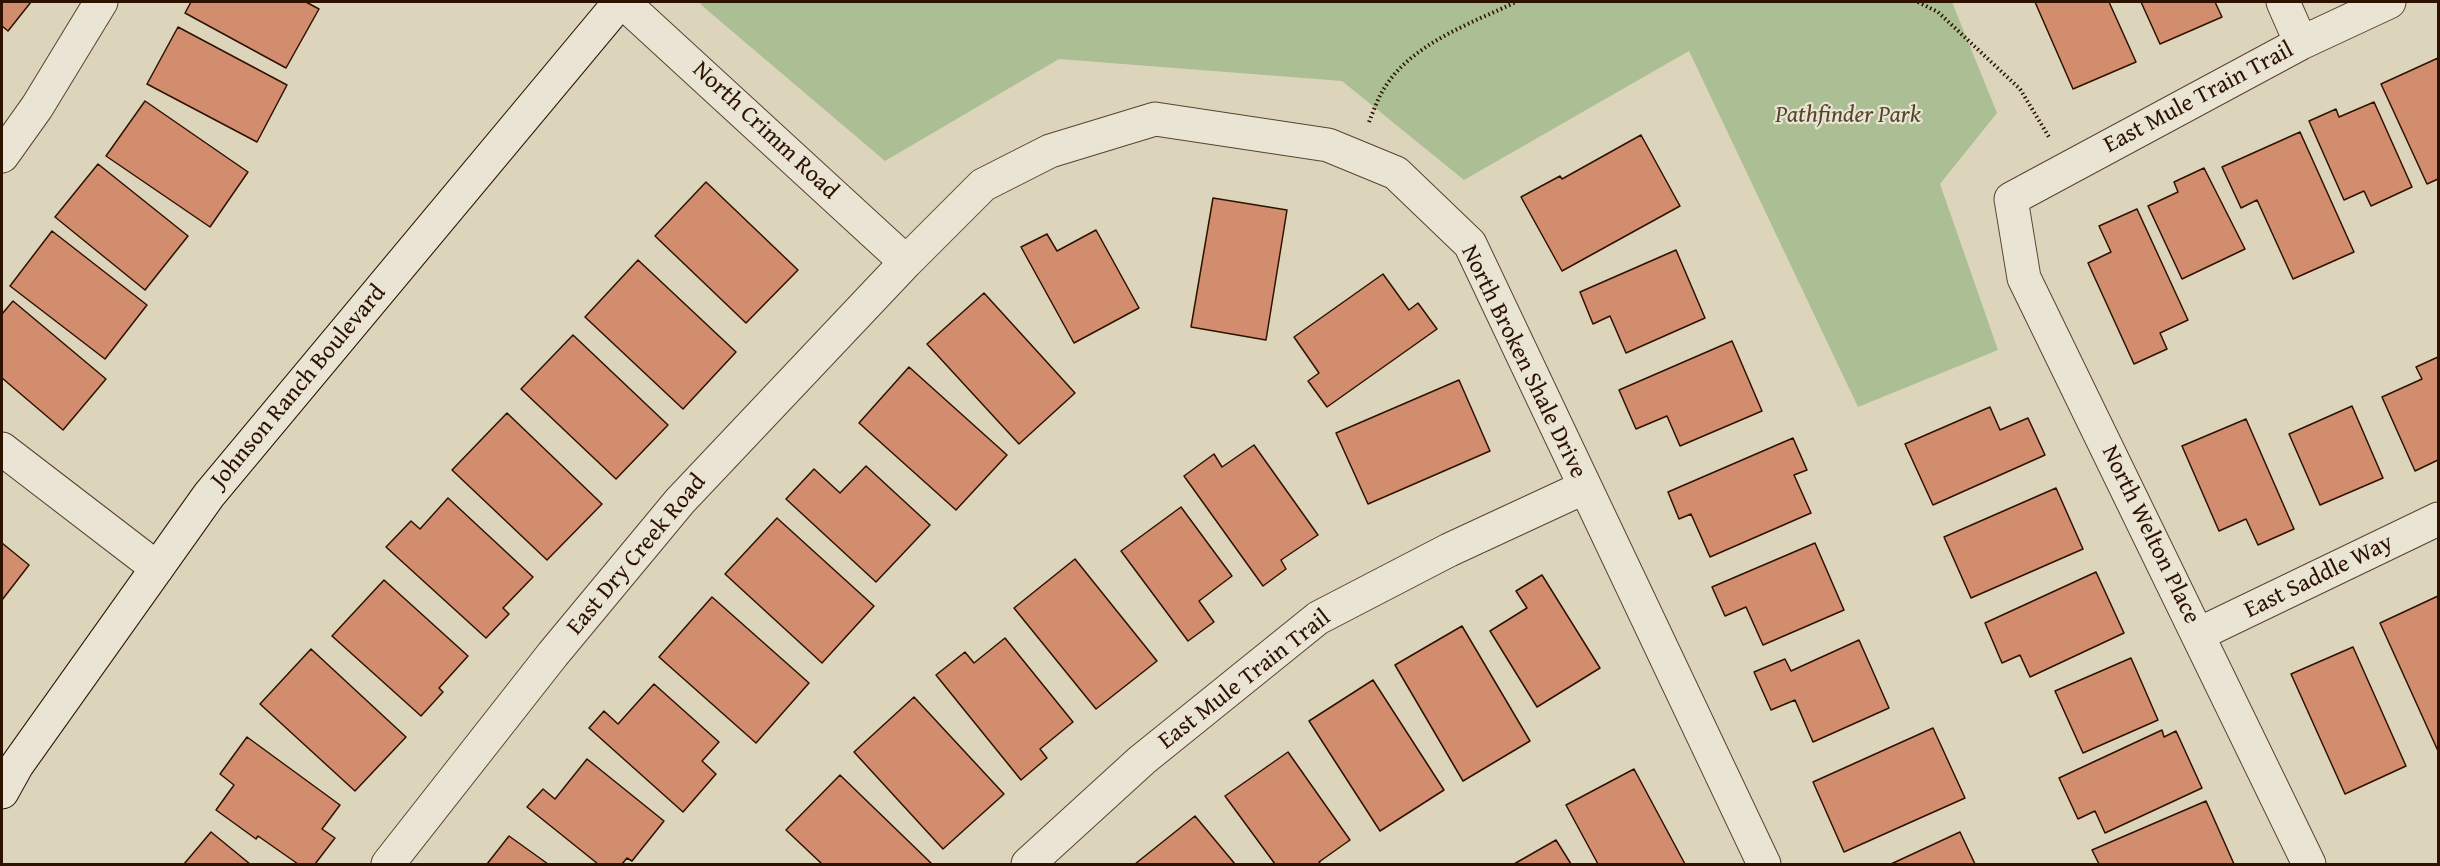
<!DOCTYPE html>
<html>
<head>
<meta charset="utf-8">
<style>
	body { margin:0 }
	#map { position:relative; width:2440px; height:866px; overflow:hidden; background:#ddd5bb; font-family:"Gentium Book Plus",serif }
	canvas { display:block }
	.frame { position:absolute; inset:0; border:3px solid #2e1200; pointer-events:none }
</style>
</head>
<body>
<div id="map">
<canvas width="2440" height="866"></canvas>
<div class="frame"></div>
</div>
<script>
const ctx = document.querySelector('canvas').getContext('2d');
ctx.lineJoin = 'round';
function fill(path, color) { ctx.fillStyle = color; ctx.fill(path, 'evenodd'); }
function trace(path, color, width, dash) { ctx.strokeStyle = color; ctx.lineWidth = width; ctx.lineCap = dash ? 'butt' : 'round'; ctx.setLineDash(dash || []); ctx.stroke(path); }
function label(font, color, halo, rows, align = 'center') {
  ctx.font = font + ' "Gentium Book Plus",serif'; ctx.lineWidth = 4.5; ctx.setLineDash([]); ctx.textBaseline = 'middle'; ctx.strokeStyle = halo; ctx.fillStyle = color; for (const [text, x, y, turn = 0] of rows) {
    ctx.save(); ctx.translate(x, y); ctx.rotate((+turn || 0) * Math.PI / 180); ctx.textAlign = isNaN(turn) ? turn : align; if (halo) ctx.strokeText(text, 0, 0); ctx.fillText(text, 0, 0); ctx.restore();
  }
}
fill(new Path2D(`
	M704,2H1952L1997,113L1940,184L1998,350L1858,407L1689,51L1464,180L1342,81L1059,59L885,161L700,4Z`), '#acbe94');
const building = new Path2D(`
	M2,2H31L8,31L2,26Z
	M191,2H306L319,9L286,68L185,13Z
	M2035,2H2109L2136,62L2073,89Z
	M2141,2H2215L2222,17L2160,44Z
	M178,27L287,85L257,142L147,84Z
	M2438,58V179L2427,184L2381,84Z
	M145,101L248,172L210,227L106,156Z
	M2374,102L2412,187L2371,206L2364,191L2344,200L2309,121L2336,109L2339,117Z
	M2300,132L2354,252L2293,279L2257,200L2241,208L2222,167Z
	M1641,135L1680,206L1562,271L1521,197L1560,176L1562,179Z
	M98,164L188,236L145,290L55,217Z
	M2204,168L2245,249L2182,279L2148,206L2178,192L2174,182Z
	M706,182L798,270L746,323L655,236Z
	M1213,198L1287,210L1266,340L1191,327Z
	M2137,209L2188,320L2160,333L2167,349L2134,364L2088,263L2111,252L2099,226Z
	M1096,230L1139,308L1074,343L1021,247L1047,234L1057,251Z
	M52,231L147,305L105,359L10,286Z
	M1676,250L1705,318L1626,353L1610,316L1593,324L1580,292Z
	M638,260L736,352L683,409L585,317Z
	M1383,274L1409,310L1418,303L1437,329L1327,407L1308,381L1319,373L1294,337Z
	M984,293L1075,393L1019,444L927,344Z
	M13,301L106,379L63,430L2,378V314Z
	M573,335L668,425L616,479L521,389Z
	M1732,341L1762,411L1680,446L1667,416L1636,429L1619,390Z
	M2438,357V460L2415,471L2382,397L2422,379L2416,367Z
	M909,367L1007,455L956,510L859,423Z
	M1459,380L1490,451L1368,504L1336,433Z
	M2352,406L2383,478L2320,505L2289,434Z
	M1990,407L2000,430L2028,418L2045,455L1933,505L1905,444Z
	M507,413L602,504L547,560L452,470Z
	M2246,419L2294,529L2258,545L2246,519L2219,531L2182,446Z
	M1793,438L1807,470L1794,475L1811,513L1710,557L1691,514L1679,519L1668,492Z
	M1254,445L1318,535L1281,560L1286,569L1263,586L1184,476L1214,454L1222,467Z
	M866,466L930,525L876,582L786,499L814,469L840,493Z
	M2056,488L2083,549L1971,598L1944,537Z
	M448,498L533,577L503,608L509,614L486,638L386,547L411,521L420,529Z
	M1181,507L1232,576L1199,601L1214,622L1188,641L1121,551Z
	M777,518L874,606L822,663L725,574Z
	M2,543L29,565L2,600Z
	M1815,543L1844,610L1763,645L1746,607L1725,616L1712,587Z
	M1075,559L1157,661L1096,709L1014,608Z
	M2096,572L2124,633L2030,677L2020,655L2002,663L1985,623Z
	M1542,575L1600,668L1537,707L1490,631L1527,608L1516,591Z
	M384,580L468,656L439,688L443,692L421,716L332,636Z
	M2438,596V751L2380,623Z
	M712,597L809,683L756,743L659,657Z
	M1462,626L1530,741L1463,781L1395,665Z
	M1005,638L1073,722L1040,749L1047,758L1021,780L936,675L965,652L974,663Z
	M1859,640L1889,708L1813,742L1795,700L1771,710L1754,672L1785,659L1791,671Z
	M2353,647L2406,766L2345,794L2291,674Z
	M311,649L406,737L355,791L260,704Z
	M2131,658L2158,720L2083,753L2055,691Z
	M1373,680L1444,790L1380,831L1309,721Z
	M654,684L719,742L702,761L716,774L683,812L589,728L604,711L618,724Z
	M914,697L1004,794L943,849L854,752Z
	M1933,728L1965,798L1844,852L1813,782Z
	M2162,730L2164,737L2176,731L2202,788L2105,833L2095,811L2078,819L2059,778Z
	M247,737L340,805L322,829L335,838L315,864H298L258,836L256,839L216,810L234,785L220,774Z
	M1288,752L1350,840L1319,862L1321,864H1275L1225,796Z
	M587,759L664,821L632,861L627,858L622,864H598L527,807L543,789L555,799Z
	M1634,769L1685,864H1598L1566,805Z
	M840,775L932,864H822L786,830Z
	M2206,801L2234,864H2099L2092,850Z
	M1195,816L1235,864H1135Z
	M211,832L250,864H184Z
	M1960,832L1975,864H1891Z
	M509,836L548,864H487Z
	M1556,840L1571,864H1514Z`);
fill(building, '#d28c6e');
trace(building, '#2e1200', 1.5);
const street = new Path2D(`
	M623,2L906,262
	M2283,2L2301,43
	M2,156L37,107L101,2
	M2,449L157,568
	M2199,634L2438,519
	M388,864L553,654L680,501L906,262L983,185L1050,151L1155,119L1328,145L1396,173L1470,244L1764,864
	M1028,864L1142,760L1318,618L1449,550L1585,487
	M2309,864L2024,278L2011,199L2301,43L2389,2`);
const secondary = new Path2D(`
	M2,792L17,765L209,495L620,2`);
trace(street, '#5a432f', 35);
trace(secondary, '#2e1200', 35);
trace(new Path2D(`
	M1918,2L1938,12L2020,89L2049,137
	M1369,122C1373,112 1377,101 1382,92C1409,44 1470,24 1516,2`), '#2e1200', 4, [1.5, 3]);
trace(street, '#e9e4d3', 33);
trace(secondary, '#e9e4d3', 33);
label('24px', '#2e1200', '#e9e4d3', [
	["East Mule Train Trail",2199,98,-28],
	["North Crimm Road",765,131,43],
	["North Broken Shale Drive",1523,362,64],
	["Johnson Ranch Boulevard",299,387,-50],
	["North Welton Place",2150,535,64],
	["East Dry Creek Road",637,555,-50],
	["East Saddle Way",2319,577,-26],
	["East Mule Train Trail",1245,680,-38]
]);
label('italic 24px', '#54462c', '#e9e4d3', [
	["Pathfinder Park",1848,116]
]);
</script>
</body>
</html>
